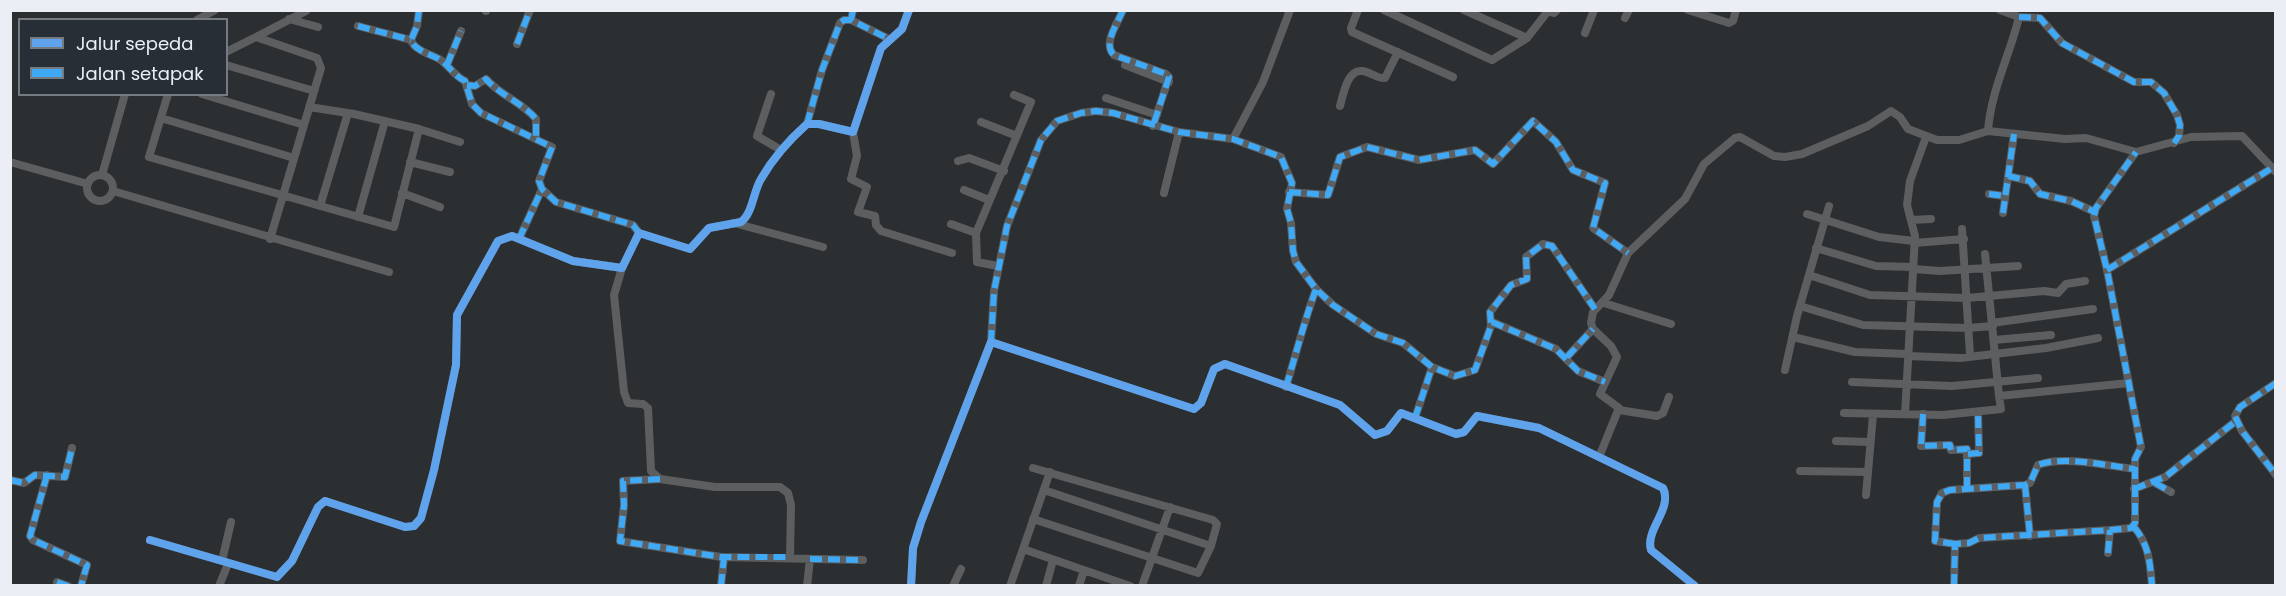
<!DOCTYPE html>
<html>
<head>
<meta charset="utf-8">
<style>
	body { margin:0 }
	#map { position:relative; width:2286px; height:596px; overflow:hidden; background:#2c2f32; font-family:Poppins,sans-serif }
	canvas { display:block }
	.frame { position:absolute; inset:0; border:12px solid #ebeff5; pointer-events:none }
	.legend { position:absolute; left:18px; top:18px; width:210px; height:78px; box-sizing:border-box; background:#282e36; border:2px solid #767b82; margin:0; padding:8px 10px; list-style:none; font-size:18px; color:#ebeff5 }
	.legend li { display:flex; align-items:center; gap:12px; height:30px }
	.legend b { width:30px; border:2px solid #767b82 }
</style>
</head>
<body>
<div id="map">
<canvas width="2286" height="596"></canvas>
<div class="frame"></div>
<ul class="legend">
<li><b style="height:8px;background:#60a3ed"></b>Jalur sepeda</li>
<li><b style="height:8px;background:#3fa9f5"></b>Jalan setapak</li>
</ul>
</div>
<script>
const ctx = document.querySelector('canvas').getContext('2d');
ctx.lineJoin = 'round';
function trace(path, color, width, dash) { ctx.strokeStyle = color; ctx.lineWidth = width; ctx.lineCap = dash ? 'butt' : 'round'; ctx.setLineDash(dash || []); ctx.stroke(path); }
trace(new Path2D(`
	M419,10L417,26L411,40C414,50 430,54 439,59C449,65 454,76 465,81L472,104L481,113L552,147L539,181L542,189L556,202L633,225L639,233
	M853,10L851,20L889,39
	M1123,10C1118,23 1102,44 1114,55L1166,74L1169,77L1153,126
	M1358,10L1351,28L1352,32L1453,77
	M1384,10L1492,60L1527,38L1548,11L1554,13L1557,10
	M1464,10L1527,38
	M1688,10L1729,23L1733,21L1736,10
	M486,11V10
	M2019,17L2040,18L2062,43L2134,82H2151L2164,93L2177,115L2180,125L2179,136L2174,143
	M1625,18L1629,10
	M289,19L318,27
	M197,20L215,10
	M358,26L411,40
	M1585,33L1594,10
	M517,44L530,10
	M226,52L256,37
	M226,65L314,91
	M447,65L461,31
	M1125,65L1169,82
	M467,85L475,86L486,79C500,95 524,104 536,119V137
	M168,94L149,157L394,227L419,129L354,114L309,107
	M202,94L304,125
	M771,94L757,136L781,150
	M1106,98L1157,115
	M1340,106C1343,96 1347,69 1362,71C1371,72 1377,79 1385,78L1398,52
	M161,118L294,158
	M981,122L1017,136
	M807,124L822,70L840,23L844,20H851
	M419,129L460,142
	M1988,131C1991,90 2010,55 2019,17L2000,10
	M853,132L857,156L851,179L867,187L858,212L875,216L876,225L881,231L952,253
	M1233,139L1263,82L1290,10
	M958,161L969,158L1004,171
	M10,162L88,184
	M410,162L450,172
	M102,175L125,94
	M87 188a13 13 0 1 1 26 0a13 13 0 1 1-26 0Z
	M2008,176L2030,181L2040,194L2071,201L2095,212
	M964,190L989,200
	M113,191L389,272
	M1289,192L1328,195L1340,157L1367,147L1419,160L1475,150L1493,164L1533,121L1556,142L1573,170L1605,183L1593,228L1628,253
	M402,193L440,207
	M1164,193L1179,132
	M1989,194L2004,196
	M320,206L348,113
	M2003,213L2014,134
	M1807,214L1879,237L1914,241
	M358,217L385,121
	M1911,220L1931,219
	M734,223L823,247
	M951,224L976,233
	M1962,229L1970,355
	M270,239L321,68L317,58L256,37L306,11
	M519,239L542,189
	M1914,243L1964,239
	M1816,248L1876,266L1914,267
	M1985,254L1999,396
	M998,266L977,262L976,233L1031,102L1014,95
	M622,268L614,295L624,392L628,403L643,404L648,408L651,471L660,479
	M1914,269L1940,271L2018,266
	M2107,270L2272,168
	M1809,275L1870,295L1967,298L2044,291L2058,293L2066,284L2085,281
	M1604,303L1671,324
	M1800,306L1863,325L1968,328L1993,326
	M1492,322L1556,349L1578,371L1605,382
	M1992,323L2093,309
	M1793,337L1855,352L1908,354
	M1994,340L2051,335
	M991,342L994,291L1007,226L1041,140L1057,121L1081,113L1096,111L1113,113L1179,132L1233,139L1281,157L1292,183L1287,209L1291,223L1293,251L1296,262L1316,289L1333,305L1376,334L1403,343L1432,367L1455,376L1475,370L1491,326L1490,312L1511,285L1527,279L1526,257L1543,244L1552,246L1595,309
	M1908,356L1960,358L2046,348L2098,338
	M1567,357L1593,329
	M1785,370L1797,316L1829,206
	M1852,382L1952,386L2038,378
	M2276,383L2240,407L2235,416L2242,431L2276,475
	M1286,387C1296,354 1304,322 1316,289
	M1619,410L1657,416L1663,413L1669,397
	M1844,413L1943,415L2001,409L1999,396L2129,383
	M1905,414L1915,236L1907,205L1910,181L1926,137
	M1923,414L1921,446L1950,445L1951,450L1967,449L1968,453
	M1415,418L1432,367
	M1836,441L1870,442
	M1599,457L1619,408L1600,394L1617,357L1611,346L1593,329L1591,323L1593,312L1609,295L1628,253L1685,199L1704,164L1735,138L1740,137L1774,156L1785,157L1802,154L1868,126L1891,111L1900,117L1908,129L1937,140H1959L1988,131L2065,139L2086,138L2136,152L2191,137L2242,136L2276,172
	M1800,471L1868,472
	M47,475L30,536L33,540L87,565L81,586
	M10,480L24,483L35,475L65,477L72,448
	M2155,483L2171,492
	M2025,485L2030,536
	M1967,489V454L1979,453L1978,412
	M2134,489L2165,477L2236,421
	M1044,490L1211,546
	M1866,495L1873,415
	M1033,519L1198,573L1211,546L1217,524L1213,520L1033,468
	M2134,527C2149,545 2150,562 2152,586
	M150,540L277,577L292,561L318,507L325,501L405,527L414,526L421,518L434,470L456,365L457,315L498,241L512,236L573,261L622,268L639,233L690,249L709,228L741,222C753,213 753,192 761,179C773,158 789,140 807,124H819L853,132L881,48L902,29L909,10
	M1955,544L1935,541L1937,502L1942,493L1950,490L2025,485L2030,483L2038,465C2063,455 2108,466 2135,469
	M1023,549L1130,586
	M2108,553L2110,530
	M790,557L791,505L788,493L780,487H715L660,479L623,481L624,505L620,541L721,557L863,560
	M222,561L231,522
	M57,582L68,586
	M219,586L228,564
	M721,586L724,557
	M807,586L810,559
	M911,586L913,548L921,522L991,342L1194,409L1201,403L1214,369L1225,364L1340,405L1375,435L1387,431L1401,413L1456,434L1464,432L1477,416L1539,428L1663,488C1673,509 1645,529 1651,550L1695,586
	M953,586L961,569
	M1010,586L1050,472
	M1046,586L1053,560
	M1079,586L1084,570
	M1142,586L1170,507
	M1954,586L1955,544L1969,543L1979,538L2110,530L2131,528L2135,523V459L2141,447L2107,270L2094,216L2096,208L2136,152`), '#5c5e60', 8);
trace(new Path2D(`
	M419,10L417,26L411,40C414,50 430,54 439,59C449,65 454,76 465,81L472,104L481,113L552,147L539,181L542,189L556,202L633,225L639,233
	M853,10L851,20L889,39
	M1123,10C1118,23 1102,44 1114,55L1166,74L1169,77L1153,126
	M486,11V10
	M2019,17L2040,18L2062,43L2134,82H2151L2164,93L2177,115L2180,125L2179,136L2174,143
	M358,26L411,40
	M517,44L530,10
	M447,65L461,31
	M467,85L475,86L486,79C500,95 524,104 536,119V137
	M807,124L822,70L840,23L844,20H851
	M2008,176L2030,181L2040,194L2071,201L2095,212
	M1289,192L1328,195L1340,157L1367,147L1419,160L1475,150L1493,164L1533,121L1556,142L1573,170L1605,183L1593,228L1628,253
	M1989,194L2004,196
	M2003,213L2014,134
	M519,239L542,189
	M2107,270L2272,168
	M1492,322L1556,349L1578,371L1605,382
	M991,342L994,291L1007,226L1041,140L1057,121L1081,113L1096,111L1113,113L1179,132L1233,139L1281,157L1292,183L1287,209L1291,223L1293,251L1296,262L1316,289L1333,305L1376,334L1403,343L1432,367L1455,376L1475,370L1491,326L1490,312L1511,285L1527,279L1526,257L1543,244L1552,246L1595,309
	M1567,357L1593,329
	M2276,383L2240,407L2235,416L2242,431L2276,475
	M1286,387C1296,354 1304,322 1316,289
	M1923,414L1921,446L1950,445L1951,450L1967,449L1968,453
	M1415,418L1432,367
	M47,475L30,536L33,540L87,565L81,586
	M660,479L623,481L624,505L620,541L721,557H790
	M10,480L24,483L35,475L65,477L72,448
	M2155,483L2171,492
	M2025,485L2030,536
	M1967,489V454L1979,453L1978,412
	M2134,489L2165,477L2236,421
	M2134,527C2149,545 2150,562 2152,586
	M1955,544L1935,541L1937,502L1942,493L1950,490L2025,485L2030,483L2038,465C2063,455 2108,466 2135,469
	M2108,553L2110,530
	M810,559L863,560
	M57,582L68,586
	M721,586L724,557
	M1954,586L1955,544L1969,543L1979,538L2110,530L2131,528L2135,523V459L2141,447L2107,270L2094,216L2096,208L2136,152`), '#3fa9f5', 6, [12, 6]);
trace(new Path2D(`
	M150,540L277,577L292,561L318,507L325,501L405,527L414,526L421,518L434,470L456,365L457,315L498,241L512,236L573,261L622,268L639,233L690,249L709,228L741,222C753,213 753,192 761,179C773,158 789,140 807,124H819L853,132L881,48L902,29L909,10
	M911,586L913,548L921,522L991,342L1194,409L1201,403L1214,369L1225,364L1340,405L1375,435L1387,431L1401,413L1456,434L1464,432L1477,416L1539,428L1663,488C1673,509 1645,529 1651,550L1695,586`), '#60a3ed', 8);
</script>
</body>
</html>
